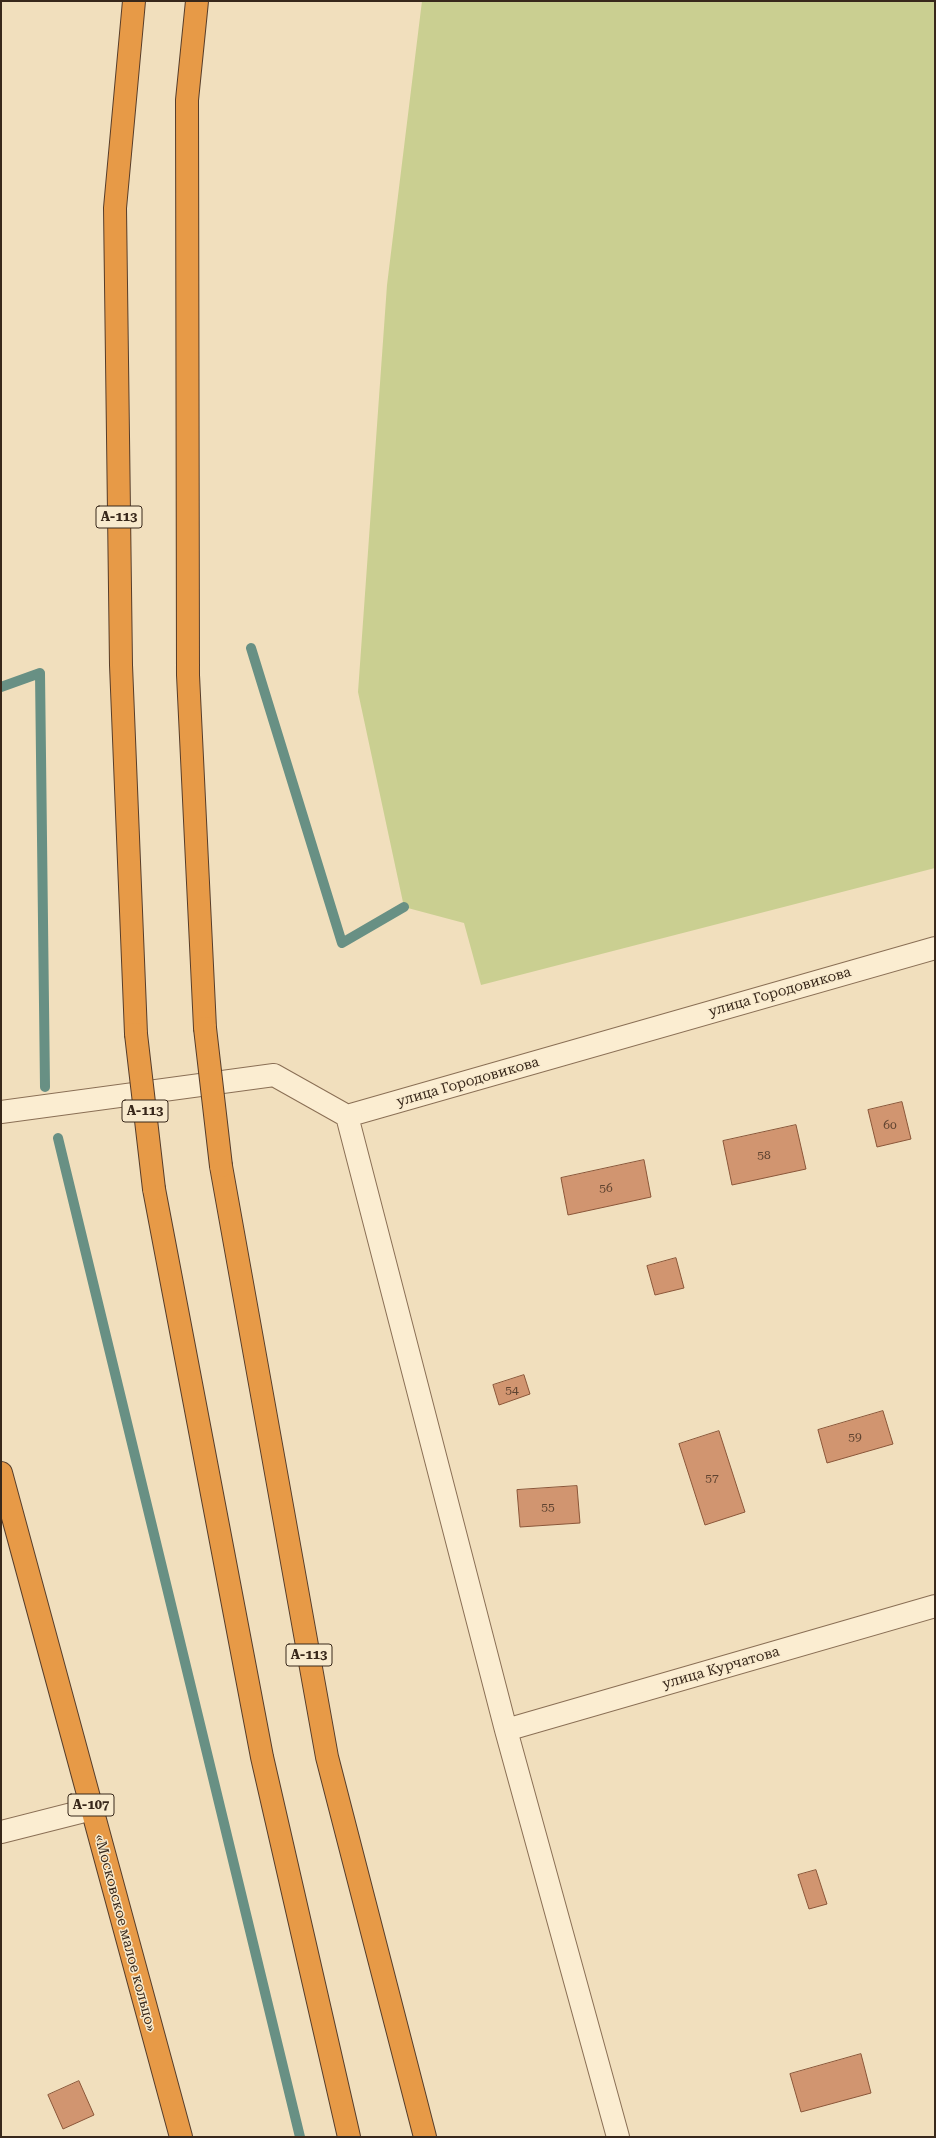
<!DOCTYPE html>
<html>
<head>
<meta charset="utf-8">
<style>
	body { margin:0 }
	#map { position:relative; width:936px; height:2138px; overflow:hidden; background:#f1dfbd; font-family:"Roboto Serif",serif }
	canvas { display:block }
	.frame { position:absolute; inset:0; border:2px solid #38281b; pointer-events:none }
</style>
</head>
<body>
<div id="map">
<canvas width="936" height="2138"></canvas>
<div class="frame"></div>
</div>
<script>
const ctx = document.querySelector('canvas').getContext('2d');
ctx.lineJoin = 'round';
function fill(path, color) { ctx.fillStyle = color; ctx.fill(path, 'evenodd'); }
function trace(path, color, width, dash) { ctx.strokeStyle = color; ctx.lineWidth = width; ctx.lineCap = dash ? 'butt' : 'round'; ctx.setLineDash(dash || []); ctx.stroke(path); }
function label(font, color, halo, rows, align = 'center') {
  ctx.font = font + ' "Roboto Serif",serif'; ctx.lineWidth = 3; ctx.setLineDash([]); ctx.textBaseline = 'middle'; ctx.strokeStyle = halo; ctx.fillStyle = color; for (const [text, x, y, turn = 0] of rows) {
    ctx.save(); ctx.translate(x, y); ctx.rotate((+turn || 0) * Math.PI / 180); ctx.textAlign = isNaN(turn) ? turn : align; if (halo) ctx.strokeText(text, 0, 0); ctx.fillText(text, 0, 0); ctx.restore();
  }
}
fill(new Path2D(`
	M422,1H935V868L481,985L464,923L404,907L358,692L387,285Z`), '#cacf91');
trace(new Path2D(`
	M251,648L342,943L404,907
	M1,687L40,673L45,1087
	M58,1138L300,2137`), '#689084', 10);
const building = new Path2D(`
	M902,1102L911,1139L877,1147L868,1110Z
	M796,1125L806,1169L732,1185L723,1141Z
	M644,1160L651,1197L568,1215L561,1178Z
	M676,1258L684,1288L655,1295L647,1266Z
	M524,1375L530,1394L499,1405L493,1385Z
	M883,1411L893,1444L827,1463L818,1430Z
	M719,1431L745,1512L705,1525L679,1444Z
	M577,1486L580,1523L520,1527L517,1490Z
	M816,1870L827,1904L809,1909L798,1875Z
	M861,2054L871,2093L801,2112L790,2074Z
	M79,2081L94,2115L63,2129L48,2095Z`);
fill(building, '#d19570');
trace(building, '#8a5639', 1);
const minor = new Path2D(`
	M1,1112L274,1075L347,1116L935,948
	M347,1116L506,1730L618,2137
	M506,1730L935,1606
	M1,1832L92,1809`);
const highway = new Path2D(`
	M134,1L115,208L121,665L136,1034
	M197,1L187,100L188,675L205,1028
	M221,1166L327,1757L425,2137
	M154,1189L262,1757L349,2137
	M1,1473L181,2137`);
trace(minor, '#8a6f55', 24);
trace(highway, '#573d2a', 24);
trace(minor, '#fbedd1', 22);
trace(highway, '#e79a47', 22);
const highwayBridge = new Path2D(`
	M205,1028L221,1166
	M136,1034L154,1189`);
trace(highwayBridge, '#573d2a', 24, []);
trace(highwayBridge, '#e79a47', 22);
label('12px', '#5e4330', null, [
	["60",890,1125],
	["58",764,1155],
	["56",606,1188],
	["54",512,1390],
	["59",855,1437],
	["57",712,1478],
	["55",548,1507]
]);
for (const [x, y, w] of [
	[119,517,46],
	[145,1111,46],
	[309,1655,46],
	[91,1805,46]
]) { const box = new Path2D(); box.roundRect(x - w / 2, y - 11, w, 22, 3); ctx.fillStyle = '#f8eacd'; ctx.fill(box); trace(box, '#38281b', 1); }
label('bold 13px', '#38281b', null, [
	["А-113",119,517],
	["А-113",145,1111],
	["А-113",309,1655],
	["А-107",91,1805]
]);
label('14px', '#38281b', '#f8eacd', [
	["улица Городовикова",780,992,-16],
	["улица Городовикова",468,1082,-16],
	["улица Курчатова",721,1668,-16],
	["«Московское малое кольцо»",125,1933,75]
]);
</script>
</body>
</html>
